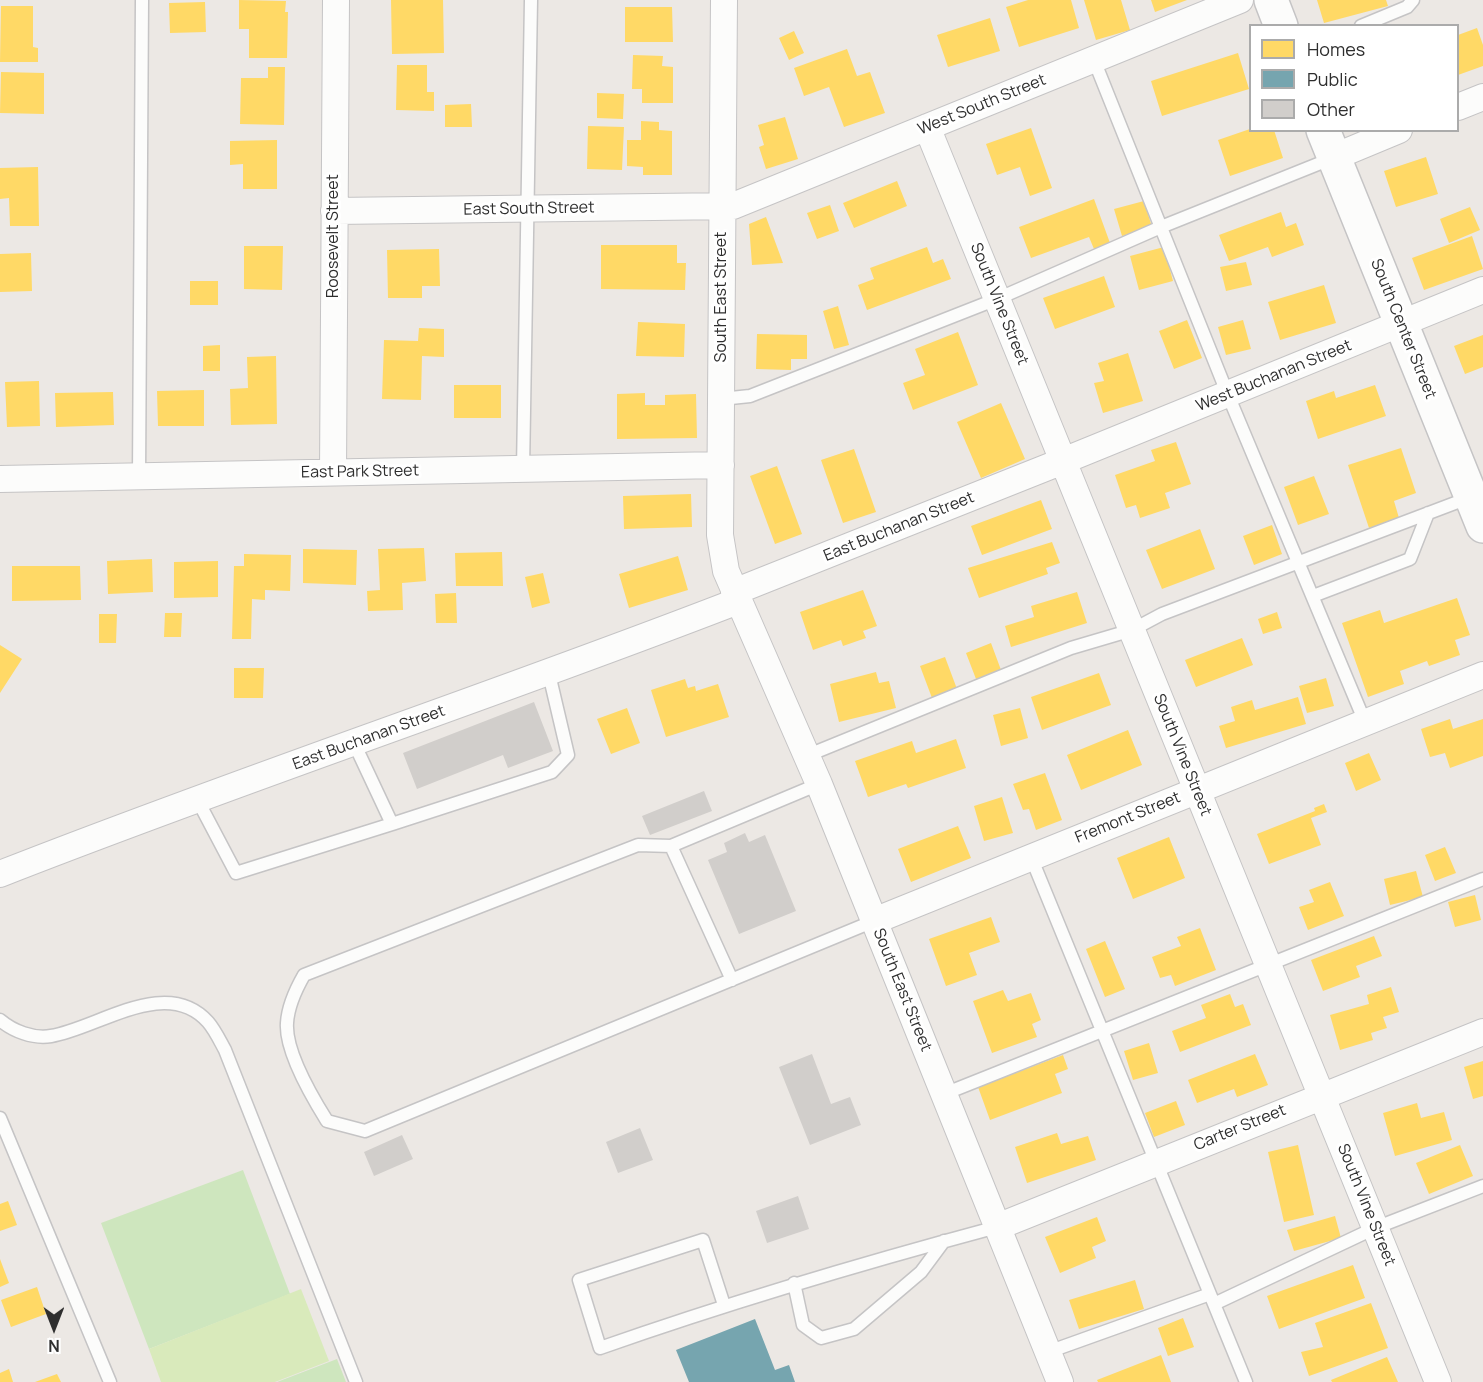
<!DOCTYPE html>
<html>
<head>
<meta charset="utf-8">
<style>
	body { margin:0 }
	#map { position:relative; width:1483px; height:1382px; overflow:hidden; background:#ece8e4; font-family:Manrope,sans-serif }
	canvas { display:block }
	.legend { position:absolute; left:1249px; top:24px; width:210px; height:108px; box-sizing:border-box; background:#fff; border:2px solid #ababab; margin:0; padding:8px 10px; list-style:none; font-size:18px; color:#2e2e2e }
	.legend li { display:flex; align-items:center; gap:12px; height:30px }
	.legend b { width:30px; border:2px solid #ababab }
	.north { position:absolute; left:24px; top:1298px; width:60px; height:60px; -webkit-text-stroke:4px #fff; paint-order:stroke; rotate:180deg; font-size:16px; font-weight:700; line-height:24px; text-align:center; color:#2e2e2e }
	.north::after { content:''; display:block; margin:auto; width:21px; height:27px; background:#2e2e2e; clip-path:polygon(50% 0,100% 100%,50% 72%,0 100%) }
</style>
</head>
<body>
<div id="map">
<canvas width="1483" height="1382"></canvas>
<ul class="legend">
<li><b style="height:16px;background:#ffd966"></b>Homes</li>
<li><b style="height:16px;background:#76a5af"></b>Public</li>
<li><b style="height:16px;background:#d1cecb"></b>Other</li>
</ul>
<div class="north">N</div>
</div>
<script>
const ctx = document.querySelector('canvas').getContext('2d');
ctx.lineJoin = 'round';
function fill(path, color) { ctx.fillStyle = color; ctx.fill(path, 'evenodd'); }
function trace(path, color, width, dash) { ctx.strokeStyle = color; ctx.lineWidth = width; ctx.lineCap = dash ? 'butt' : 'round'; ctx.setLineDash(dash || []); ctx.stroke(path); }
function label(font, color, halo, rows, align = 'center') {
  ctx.font = font + ' Manrope,sans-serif'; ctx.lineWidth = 6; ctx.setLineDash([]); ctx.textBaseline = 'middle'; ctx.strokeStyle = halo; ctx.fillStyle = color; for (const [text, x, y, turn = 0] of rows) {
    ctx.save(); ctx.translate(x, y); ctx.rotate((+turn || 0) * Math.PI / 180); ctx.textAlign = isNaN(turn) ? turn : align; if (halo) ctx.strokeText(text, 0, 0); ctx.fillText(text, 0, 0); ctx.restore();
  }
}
fill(new Path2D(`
	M243,1170L290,1294L149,1349L101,1223Z
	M337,1359L346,1382H277Z`), '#cee6be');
fill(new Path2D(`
	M301,1289L329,1361L275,1382H161L149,1349Z`), '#d9eabb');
fill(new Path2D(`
	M239,0L286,1L285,12H288L287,58H249V29H239Z
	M391,0H443L444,53L392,54Z
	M1028,0H1071L1079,28L1019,47L1006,7Z
	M1084,0H1121L1130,30L1096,40Z
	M1151,0H1187L1155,12Z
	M1317,0H1386L1388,6L1324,23Z
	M205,2L206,32L170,33L169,3Z
	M1,6H33V47L38,48V62H0Z
	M625,7H672L673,42H625Z
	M990,18L1000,51L948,67L937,35Z
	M1477,28L1483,45V66L1458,75V35Z
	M794,31L804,53L789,60L779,38Z
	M847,49L857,76L870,72L885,113L844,127L829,87L804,96L794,68Z
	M1238,53L1249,89L1162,116L1151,81Z
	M633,55L663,56L662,66L673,67V103H642V89H632Z
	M397,65H427V92H434V111L396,110Z
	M268,67H285L284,125L240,124L241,78H268Z
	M1,72L44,73V114L0,113Z
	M597,93L624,94L623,119L597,118Z
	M471,104L472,127H445V105Z
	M785,117L798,159L766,169L759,147L764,145L758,125Z
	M641,121L659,122V130L672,131V175H643V167L627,166V140H641Z
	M588,126L624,127L622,170L587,169Z
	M1031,128L1052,188L1030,196L1020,167L997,175L986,144Z
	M1250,129L1274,130L1283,158L1230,176L1218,140Z
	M277,140V189H243V164L230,165V141Z
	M1426,157L1438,194L1396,207L1384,171Z
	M38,167L39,226H10L9,198L0,199V168Z
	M897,181L907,206L854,228L843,203Z
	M1094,199L1110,243L1094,249L1089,237L1031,258L1019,227Z
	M1144,201L1152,227L1122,236L1114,209Z
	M830,205L839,231L817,239L807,213Z
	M1470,207L1480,230L1449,243L1440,219Z
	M1281,212L1286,227L1296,223L1304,245L1272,257L1268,247L1229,261L1219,235Z
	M766,217L783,263L752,265L749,224Z
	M1472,236L1483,269L1424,290L1412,258Z
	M601,245H677V263H686L685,290L601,289Z
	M244,246H283L282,290L244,289Z
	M927,247L933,263L943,259L951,279L867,310L858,285L874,279L870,268Z
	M1164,247L1173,281L1139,290L1130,256Z
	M439,249L440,286H422V298H388L387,250Z
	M31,253L32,291L0,292V254Z
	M1246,262L1252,285L1226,291L1220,267Z
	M1104,276L1115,307L1055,329L1043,298Z
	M190,281H218V305H190Z
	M1324,285L1336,323L1280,340L1268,302Z
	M838,306L849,345L834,349L823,311Z
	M1187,320L1202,358L1174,369L1159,331Z
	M1243,320L1251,349L1226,355L1218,327Z
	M638,322L685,324L684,357L636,356Z
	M419,328L444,329V357L422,356L421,400L382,399L384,340L418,341Z
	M958,332L978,385L913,410L903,383L925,375L915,349Z
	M757,334L807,335V359H791V370L756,369Z
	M1483,335V367L1465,374L1454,346Z
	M220,345V371H203V346Z
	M1128,353L1143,401L1103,413L1094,383L1104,381L1098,363Z
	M276,356L277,424L231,425L230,389L248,388L247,357Z
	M39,381L40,426L7,427L5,382Z
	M454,385H501V418H454Z
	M1375,385L1386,416L1318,439L1306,401L1334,391L1336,398Z
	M204,390V426H158L157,391Z
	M113,392L114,425L56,427L55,393Z
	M645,393V405H665V395L696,394L697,438L617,439V394Z
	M1001,403L1025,459L981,478L957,422Z
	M1176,442L1191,484L1165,493L1170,508L1140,518L1136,505L1126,508L1115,475L1155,461L1151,450Z
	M1401,448L1416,493L1394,501L1399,518L1369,528L1348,465Z
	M854,449L876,512L843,523L821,460Z
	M777,466L802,534L775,544L750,476Z
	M1314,476L1329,514L1298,525L1284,487Z
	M691,494L692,527L624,529L623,496Z
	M1041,500L1052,529L982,555L971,526Z
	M1272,525L1282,554L1254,565L1243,536Z
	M1200,529L1215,569L1162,589L1146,550Z
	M1052,542L1060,563L1046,568L1048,574L979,598L968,568Z
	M424,548L426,581L402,583L403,610L368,611L367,591L380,590L378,549Z
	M303,549L357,550L356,585L303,583Z
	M502,552L503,586H456L455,553Z
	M244,554L291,555L290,591L265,590V600L252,599L251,639H232L234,566H244Z
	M678,556L688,590L629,608L619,574Z
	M152,559L153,592L108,594L107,561Z
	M218,561V597L174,598V562Z
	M12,566H80L81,600L12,601Z
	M543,573L550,603L532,608L525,577Z
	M863,590L877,626L863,631L866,638L843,646L841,640L813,650L800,612Z
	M1077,592L1087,623L1011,647L1005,626L1034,617L1031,606Z
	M456,593L457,623H436L435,594Z
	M1457,598L1470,635L1455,640L1460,655L1429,666L1427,661L1400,671L1404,684L1368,697L1342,623L1380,610L1384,623Z
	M1277,612L1282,628L1263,634L1258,619Z
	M165,613H182L181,637H164Z
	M99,614H117L116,643H99Z
	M1242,638L1253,665L1196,687L1185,660Z
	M991,643L1001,670L976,679L966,653Z
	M0,645L22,659L0,693Z
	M945,657L957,689L932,698L920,666Z
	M234,668H264L263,698H234Z
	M876,672L879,683L889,681L896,708L839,722L830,684Z
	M1099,673L1111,705L1042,730L1031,697Z
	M1326,678L1334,706L1307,713L1299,686Z
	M685,679L688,688L695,686L696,691L718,684L729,717L666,737L651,690Z
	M1298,697L1306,724L1226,748L1219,726L1235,721L1231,707L1252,700L1255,710Z
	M627,708L640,743L611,754L597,719Z
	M1020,708L1028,738L1001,746L993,715Z
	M1450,719L1453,729L1483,719V756L1450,768L1445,753L1430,757L1421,729Z
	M1128,730L1142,765L1081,790L1067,755Z
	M956,739L966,768L908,788L906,784L868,797L855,761L912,741L916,753Z
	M1369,753L1381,780L1356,791L1345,763Z
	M1045,773L1062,820L1036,830L1029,809L1023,810L1013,784Z
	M1002,797L1013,833L984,841L974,806Z
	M1324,804L1327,812L1311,818L1321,845L1269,864L1257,834L1315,811L1314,808Z
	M958,826L971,858L911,882L898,849Z
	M1169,837L1185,878L1133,899L1117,858Z
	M1445,847L1456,873L1435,881L1425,855Z
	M1416,871L1423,897L1390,905L1384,879Z
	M1330,882L1344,916L1308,930L1299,907L1314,902L1309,890Z
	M1475,895L1481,920L1455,927L1448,902Z
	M991,917L1000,942L969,953L977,975L946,986L929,939Z
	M1200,928L1216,970L1175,986L1171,975L1160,978L1152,957L1181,946L1177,937Z
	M1374,936L1382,956L1356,966L1360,977L1323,991L1311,960Z
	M1105,941L1125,989L1105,997L1086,949Z
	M1391,987L1399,1012L1383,1017L1387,1028L1371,1033L1373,1040L1340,1050L1330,1015L1369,1004L1367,995Z
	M1003,990L1008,1001L1031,993L1041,1020L1032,1024L1037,1037L992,1053L973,1001Z
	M1230,994L1235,1007L1243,1004L1251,1025L1180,1052L1172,1031L1206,1018L1201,1005Z
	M1149,1043L1158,1073L1133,1080L1124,1051Z
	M1255,1054L1268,1085L1237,1097L1234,1089L1197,1103L1188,1080Z
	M1063,1055L1068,1069L1055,1074L1062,1093L990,1120L978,1087Z
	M1483,1061V1096L1473,1099L1464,1067Z
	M1176,1101L1185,1125L1154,1137L1145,1113Z
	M1417,1103L1421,1118L1444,1112L1452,1140L1395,1156L1383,1113Z
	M1057,1133L1061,1144L1088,1136L1096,1160L1027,1183L1015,1147Z
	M1298,1145L1314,1215L1284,1222L1268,1152Z
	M1460,1145L1473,1176L1429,1194L1416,1163Z
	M8,1201L17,1225L0,1231V1204Z
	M1335,1216L1341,1238L1294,1251L1287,1230Z
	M1097,1217L1106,1241L1092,1247L1096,1258L1060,1273L1045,1237Z
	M0,1259L9,1283L0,1287Z
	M1353,1265L1365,1298L1279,1329L1267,1296Z
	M1135,1280L1144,1309L1079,1329L1069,1300Z
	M37,1287L46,1314L11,1327L1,1300Z
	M1371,1303L1388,1348L1309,1376L1301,1352L1323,1347L1315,1323Z
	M1183,1318L1194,1347L1168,1356L1158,1328Z
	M1161,1355L1171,1382H1098L1097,1380Z
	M1387,1357L1398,1382H1332L1331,1380Z
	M9,1369L13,1382H0V1373Z
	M57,1374L61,1382H35Z`), '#ffd966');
fill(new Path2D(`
	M755,1319L775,1370L789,1365L795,1382H689L676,1350Z`), '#76a5af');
fill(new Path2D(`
	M534,702L553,751L508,768L503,755L417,789L403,753Z
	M704,791L712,811L650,835L642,816Z
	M745,833L749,842L765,835L796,911L739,934L708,860L727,852L724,843Z
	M812,1054L831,1104L850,1097L861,1125L810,1145L779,1067Z
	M640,1128L653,1160L618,1173L606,1142Z
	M402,1135L413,1159L374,1176L364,1152Z
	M798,1196L809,1229L767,1243L756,1211Z`), '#d1cecb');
const lane = new Path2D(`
	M1361,26L1407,7L1413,0
	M1094,60L1228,395L1365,722
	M721,399L750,396L997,299L1161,227L1333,158
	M523,469L531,0
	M139,476L142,0
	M1313,596L1410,559L1428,513
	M354,743L392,824L552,772L568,755L549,674
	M806,756L1071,648L1132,630L1162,614L1471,497
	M819,784L671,846L638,845L304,975C296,989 288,1006 287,1023C285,1051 312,1097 327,1121L365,1131L874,921
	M197,799L236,873L392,824
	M671,846L732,980
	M1031,857L1246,1382
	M0,1020C13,1031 33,1039 51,1036C97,1029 166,975 208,1022C215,1030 220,1041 225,1050L356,1382
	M944,1094L1483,879
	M0,1118L110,1382
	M794,1283L803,1325L821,1338L854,1329L921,1272L944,1241
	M1214,1304L1375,1228L1483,1186
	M724,1305L703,1240L579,1280L600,1348C731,1302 863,1263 997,1227
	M1048,1352L1210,1294`);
const street = new Path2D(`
	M724,0L720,535L726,571L819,784L1060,1382
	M1458,107L1483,97
	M927,127L1438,1382
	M1334,157L1399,130
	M334,211L733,206L1240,0
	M333,472L336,0
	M0,479L721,465
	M734,592L1063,461L1483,290
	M0,874C244,778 493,696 738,601
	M874,921L1483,675
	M997,1227L1483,1032`);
const secondary = new Path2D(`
	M1271,0L1281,26
	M1323,130L1483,526`);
trace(lane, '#c5c4c5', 15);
trace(street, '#c5c4c5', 28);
trace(secondary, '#c5c4c5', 36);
trace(lane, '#fcfcfb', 12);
trace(street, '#fcfcfb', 26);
trace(secondary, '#fcfcfb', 33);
label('16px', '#2e2e2e', '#fff', [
	["West South Street",982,105,-22],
	["East South Street",529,209,-1],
	["Roosevelt Street",334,236,-90],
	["South East Street",722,297,-90],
	["South Vine Street",999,304,68],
	["South Center Street",1403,329,68],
	["West Buchanan Street",1274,376,-22],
	["East Park Street",360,472,-1],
	["East Buchanan Street",899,527,-22],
	["East Buchanan Street",369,738,-20],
	["South Vine Street",1182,755,68],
	["Fremont Street",1128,818,-22],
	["South East Street",902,990,68],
	["Carter Street",1240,1128,-22],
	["South Vine Street",1366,1205,68]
]);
</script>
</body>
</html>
